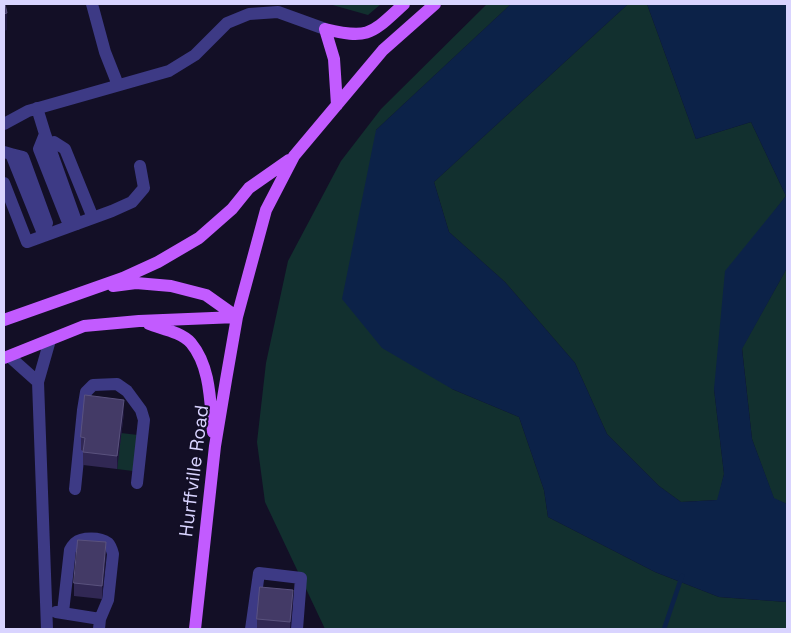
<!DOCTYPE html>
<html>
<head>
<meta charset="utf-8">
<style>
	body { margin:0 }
	#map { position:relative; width:791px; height:633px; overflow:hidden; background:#130f26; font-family:"Space Grotesk",sans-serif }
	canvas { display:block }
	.frame { position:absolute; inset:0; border:5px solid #d9d4ff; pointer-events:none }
</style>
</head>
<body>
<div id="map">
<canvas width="791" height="633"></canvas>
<div class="frame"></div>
</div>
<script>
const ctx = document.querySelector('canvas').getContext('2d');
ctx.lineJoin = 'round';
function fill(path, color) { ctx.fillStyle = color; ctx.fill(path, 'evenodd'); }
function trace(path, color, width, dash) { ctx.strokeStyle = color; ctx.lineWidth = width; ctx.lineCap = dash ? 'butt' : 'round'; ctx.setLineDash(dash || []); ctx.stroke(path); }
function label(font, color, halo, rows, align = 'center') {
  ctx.font = font + ' "Space Grotesk",sans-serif'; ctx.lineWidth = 4; ctx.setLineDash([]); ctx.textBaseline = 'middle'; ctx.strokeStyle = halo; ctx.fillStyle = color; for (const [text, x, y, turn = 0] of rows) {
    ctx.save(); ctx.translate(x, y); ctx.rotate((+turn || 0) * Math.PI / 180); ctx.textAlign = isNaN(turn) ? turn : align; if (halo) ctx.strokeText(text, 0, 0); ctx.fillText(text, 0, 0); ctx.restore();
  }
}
fill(new Path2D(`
	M329,4H381L368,15Z
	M487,4H511L376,130L452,389L519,417L544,490L548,517L655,572L719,597L787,602V629H325L265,502L257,442L266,363L288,261L341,161L381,109Z
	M628,4H647L696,139L751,122L786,196L766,222L714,389L724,474L718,500L681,502L659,486L607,434L575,363L505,282L449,232L434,182Z
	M787,268V504L774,499L752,439L742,348Z
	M121,433L138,435L133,471L117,469Z`), '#12302f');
fill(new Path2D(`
	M511,4H628L434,182L449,232L505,282L575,363L607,434L659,486L681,502L717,500L724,474L714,389L725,271L786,196L751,122L696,139L647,4H787V268L742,349L752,439L774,498L787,504V602L719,597L655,572L548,517L544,490L519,417L452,389L382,348L342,299L376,130Z`), '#0c2248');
trace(new Path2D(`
	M664,629L682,576`), '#0c2248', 4.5);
trace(new Path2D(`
	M92,4L105,52L118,85
	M37,108L45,134L77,224
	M4,124L28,111L169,71L195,55L227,23L249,14L278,12L325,29
	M45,134L39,149L67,220
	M54,142L65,149L93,218
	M4,152L11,154L44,236
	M11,154L23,157L47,223
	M4,183L27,242L112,211L132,202L144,188L140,166
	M10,357L38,382
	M75,489L83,410L86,392L93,385L117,384L127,391L141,410L144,420L137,483
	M56,612L100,619L99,629
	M63,612L70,550C71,548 73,545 75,543C82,537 100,537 108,543C111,546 112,550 113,554L108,600L100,619
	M47,629L38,382L50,340
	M251,629L259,573L301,578L297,629`), '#3d3a85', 12);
trace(new Path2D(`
	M325,29C370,40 372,33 404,4
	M325,29L334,59L337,105
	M113,286L136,283L171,286L206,295L237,317
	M4,320L123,278L158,262L199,238L232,209L249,188L289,160
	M149,324C162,329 181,332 191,343C211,367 210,403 213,432
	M4,358L84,326L139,321L237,317
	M195,629L215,446L226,380L237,317L266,210L294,156L383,50L435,4`), '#c25bff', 12);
fill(new Path2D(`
	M124,413L117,469L83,465V451L81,450V437Z
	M106,555L102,599L74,596V583Z
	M293,603L290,629H257V619Z`), '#312854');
fill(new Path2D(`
	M7,13V30L4,31V14Z
	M124,400V413L117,469V456Z
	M106,542V555L102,599V586Z
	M293,590V603L290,629V622Z`), '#1d163a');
const building = new Path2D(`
	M4,4H5L7,13L4,14Z
	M85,395L124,400L117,456L83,452L85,438L81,437Z
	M78,540L106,542L102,586L74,583Z
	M260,587L293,590L290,622L257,619Z`);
fill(building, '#433a66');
trace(building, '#5a527e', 1);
label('19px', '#d9d4ff', '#130f26', [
	["Hurffville Road",195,471,-83]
]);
</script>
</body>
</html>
